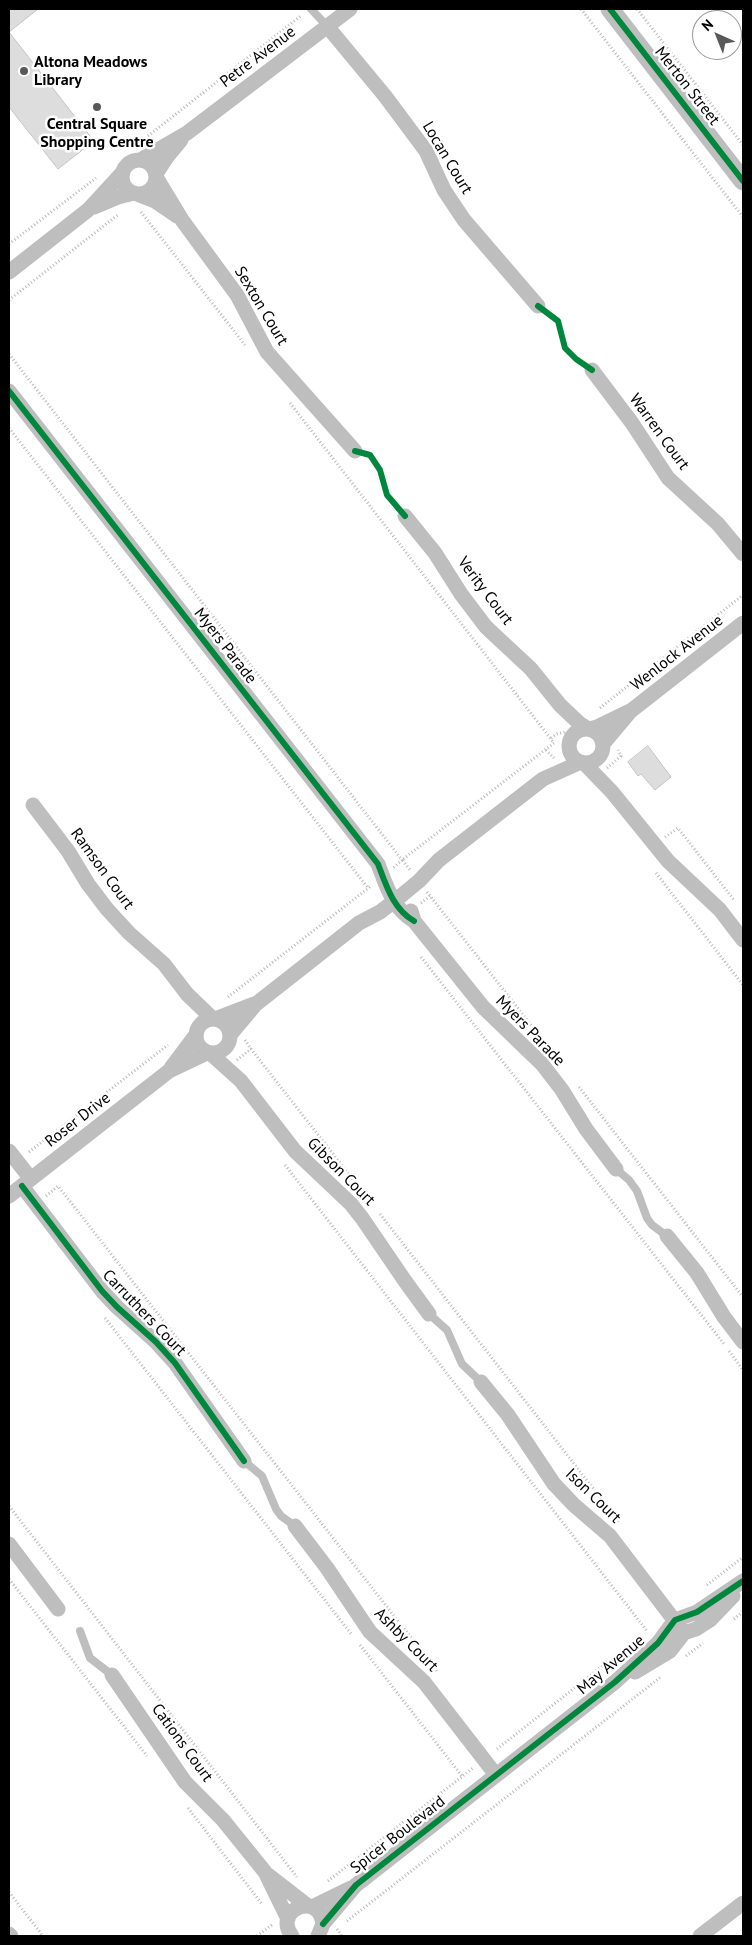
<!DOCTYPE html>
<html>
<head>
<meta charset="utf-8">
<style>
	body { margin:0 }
	#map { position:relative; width:752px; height:1945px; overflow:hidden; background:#fff; font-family:"PT Sans",sans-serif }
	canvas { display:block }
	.frame { position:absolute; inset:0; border:10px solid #000; pointer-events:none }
	.north { position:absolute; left:692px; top:10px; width:50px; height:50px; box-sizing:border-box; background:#fff; border:1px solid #999; border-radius:50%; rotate:316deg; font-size:14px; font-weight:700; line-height:20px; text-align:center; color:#000 }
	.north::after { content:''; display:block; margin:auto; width:18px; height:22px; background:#595959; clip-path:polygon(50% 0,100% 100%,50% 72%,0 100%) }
</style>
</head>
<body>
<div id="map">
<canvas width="752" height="1945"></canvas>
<div class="frame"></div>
<div class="north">N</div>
</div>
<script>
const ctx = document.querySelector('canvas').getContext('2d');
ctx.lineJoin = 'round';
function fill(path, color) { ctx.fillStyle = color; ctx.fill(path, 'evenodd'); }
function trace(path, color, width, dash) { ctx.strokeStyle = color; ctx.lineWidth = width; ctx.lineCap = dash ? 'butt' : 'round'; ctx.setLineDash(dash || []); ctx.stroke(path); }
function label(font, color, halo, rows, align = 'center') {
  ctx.font = font + ' "PT Sans",sans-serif'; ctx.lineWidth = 5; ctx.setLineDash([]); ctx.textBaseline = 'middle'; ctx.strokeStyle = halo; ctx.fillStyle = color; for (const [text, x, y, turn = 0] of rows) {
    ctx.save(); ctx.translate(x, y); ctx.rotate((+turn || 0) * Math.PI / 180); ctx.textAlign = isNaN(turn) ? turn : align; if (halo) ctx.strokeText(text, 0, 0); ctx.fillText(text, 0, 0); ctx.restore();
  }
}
const building = new Path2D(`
	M9,9H38L9,32Z
	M9,32L94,141L58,169L9,107Z
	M648,746L671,777L655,790L641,774L638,776L628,762Z`);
fill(building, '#ddd');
trace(building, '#c5c5c5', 1);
trace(new Path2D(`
	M581,9L743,217
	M637,9L743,145
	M148,136L302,15
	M141,212L245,345
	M9,244L96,178
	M9,300L119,214
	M9,354L402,860L393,868
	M290,403L554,743L402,860L411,871
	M9,428L368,888
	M600,708L743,595
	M551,738L557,734L566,732
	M546,750L554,758
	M607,768L621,756L618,750
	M665,837L678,828L734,900
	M656,873L743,985
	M427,892L549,1048
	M421,903L430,896
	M421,957L724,1344
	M228,997L371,886
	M245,1040L251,1049
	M237,1060L251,1049L362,1191
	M579,1087L743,1297
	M29,1152L168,1045
	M285,1165L647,1631
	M46,1196L58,1186L437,1671
	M380,1214L620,1523
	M105,1318L352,1635
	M729,1351L743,1370
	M9,1506L297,1877
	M9,1579L147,1756
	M707,1585L743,1557
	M734,1619L743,1612
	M360,1645L462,1776
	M686,1656L703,1643
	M497,1749L638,1638
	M188,1808L262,1904
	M328,1881L473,1768
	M9,1892L43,1936
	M347,1921L662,1676
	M337,1929L341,1935L340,1936
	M257,1936L273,1924`), '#b8b8b8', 3, [1, 2.5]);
trace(new Path2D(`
	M311,9L327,26
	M616,1169L629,1180L637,1191L647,1218L652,1225L667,1236
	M429,1314L447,1330L462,1364L481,1382
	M244,1461L262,1476L276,1509L281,1516L295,1526
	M80,1631L90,1658L112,1675`), '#bebebe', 8);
trace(new Path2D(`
	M327,26L385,96L426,151L444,190L464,220L538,306
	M142,159L187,133L350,9
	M122 177a17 17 0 1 1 34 0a17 17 0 1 1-34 0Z
	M156,174L167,157L181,140
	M156,177L182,220L237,295L267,352L355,451
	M137,194L155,201L177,216
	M94,207L118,197L134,193
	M9,272L88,210L122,173
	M592,370L632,423L668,478L718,524L743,554
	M9,391L378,864C386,885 393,909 414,921
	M405,516L435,553L461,594L486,627L531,669L560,705L579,723L587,728
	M569 746a17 17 0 1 1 34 0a17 17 0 1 1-34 0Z
	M589,729L597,727L632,710L743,623
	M603,744L629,713
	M584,763L612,792L668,861L720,910L743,940
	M33,805L68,851L88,884L107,909L129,933L164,964L187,994L213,1019
	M411,911L414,921L483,1007L542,1064L562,1090L586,1129L616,1169
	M196 1036a17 17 0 1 1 34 0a17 17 0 1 1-34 0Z
	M215,1019L254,1004
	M230,1035L256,1004L359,923L380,912L402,895L419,881L439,860L543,779L581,762
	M211,1054L241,1081L295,1151L351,1204L362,1218L405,1281L429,1314
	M171,1068L195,1036
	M9,1151L31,1179
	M22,1186L102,1291L117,1307L156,1342L175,1363L244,1461
	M9,1196L169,1071L207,1053
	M667,1236L697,1273L724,1317L743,1342
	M481,1382L508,1415L554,1484L574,1505L610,1536L684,1633
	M295,1526L327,1568L370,1632L424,1682L496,1775
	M9,1544L58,1609
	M635,1672L670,1651L684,1633L696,1629L710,1620L733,1596
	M112,1675L185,1782L223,1820L265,1872L288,1919
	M268,1875L308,1906
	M312,1907L351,1888
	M323,1924L356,1885L615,1682L658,1643L675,1620L697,1612L743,1581
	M9,1934L11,1936
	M292,1936C272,1910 319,1890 323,1924L318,1936
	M700,1936L743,1903`), '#bebebe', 15);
trace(new Path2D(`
	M610,9L743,181`), '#bebebe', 19);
trace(new Path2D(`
	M610,9L743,181
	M538,306L558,321L565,348L576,359L592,370
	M9,391L378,864C386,885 393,909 414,921
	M355,451L370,455L380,470L387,495L405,516
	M22,1186L102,1291L117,1307L156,1342L175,1363L244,1461
	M323,1924L356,1885L615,1682L658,1643L675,1620L697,1612L743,1581`), '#00873e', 6);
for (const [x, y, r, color] of [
	[24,71,5,"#595959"],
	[97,107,5,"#595959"]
]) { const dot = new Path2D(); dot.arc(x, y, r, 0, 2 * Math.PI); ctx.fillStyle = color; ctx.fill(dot); trace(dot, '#fff', 2); }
label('16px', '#000', '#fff', [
	["Petre Avenue",258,57,-37],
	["Merton Street",687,86,52],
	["Locan Court",447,158,59],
	["Sexton Court",261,306,59],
	["Warren Court",659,432,54],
	["Verity Court",485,591,53],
	["Myers Parade",225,646,52],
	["Wenlock Avenue",677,653,-38],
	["Ramson Court",102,869,54],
	["Myers Parade",530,1031,46],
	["Roser Drive",78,1120,-38],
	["Gibson Court",341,1172,45],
	["Carruthers Court",144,1313,46],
	["Ison Court",593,1496,44],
	["Ashby Court",406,1640,45],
	["May Avenue",611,1665,-40],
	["Cations Court",182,1743,54],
	["Spicer Boulevard",398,1835,-38]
]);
label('bold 16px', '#000', '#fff', [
	["Altona Meadows",34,62],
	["Library",34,80],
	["Central Square",97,124,"center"],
	["Shopping Centre",97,142,"center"]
], 'left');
</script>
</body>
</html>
